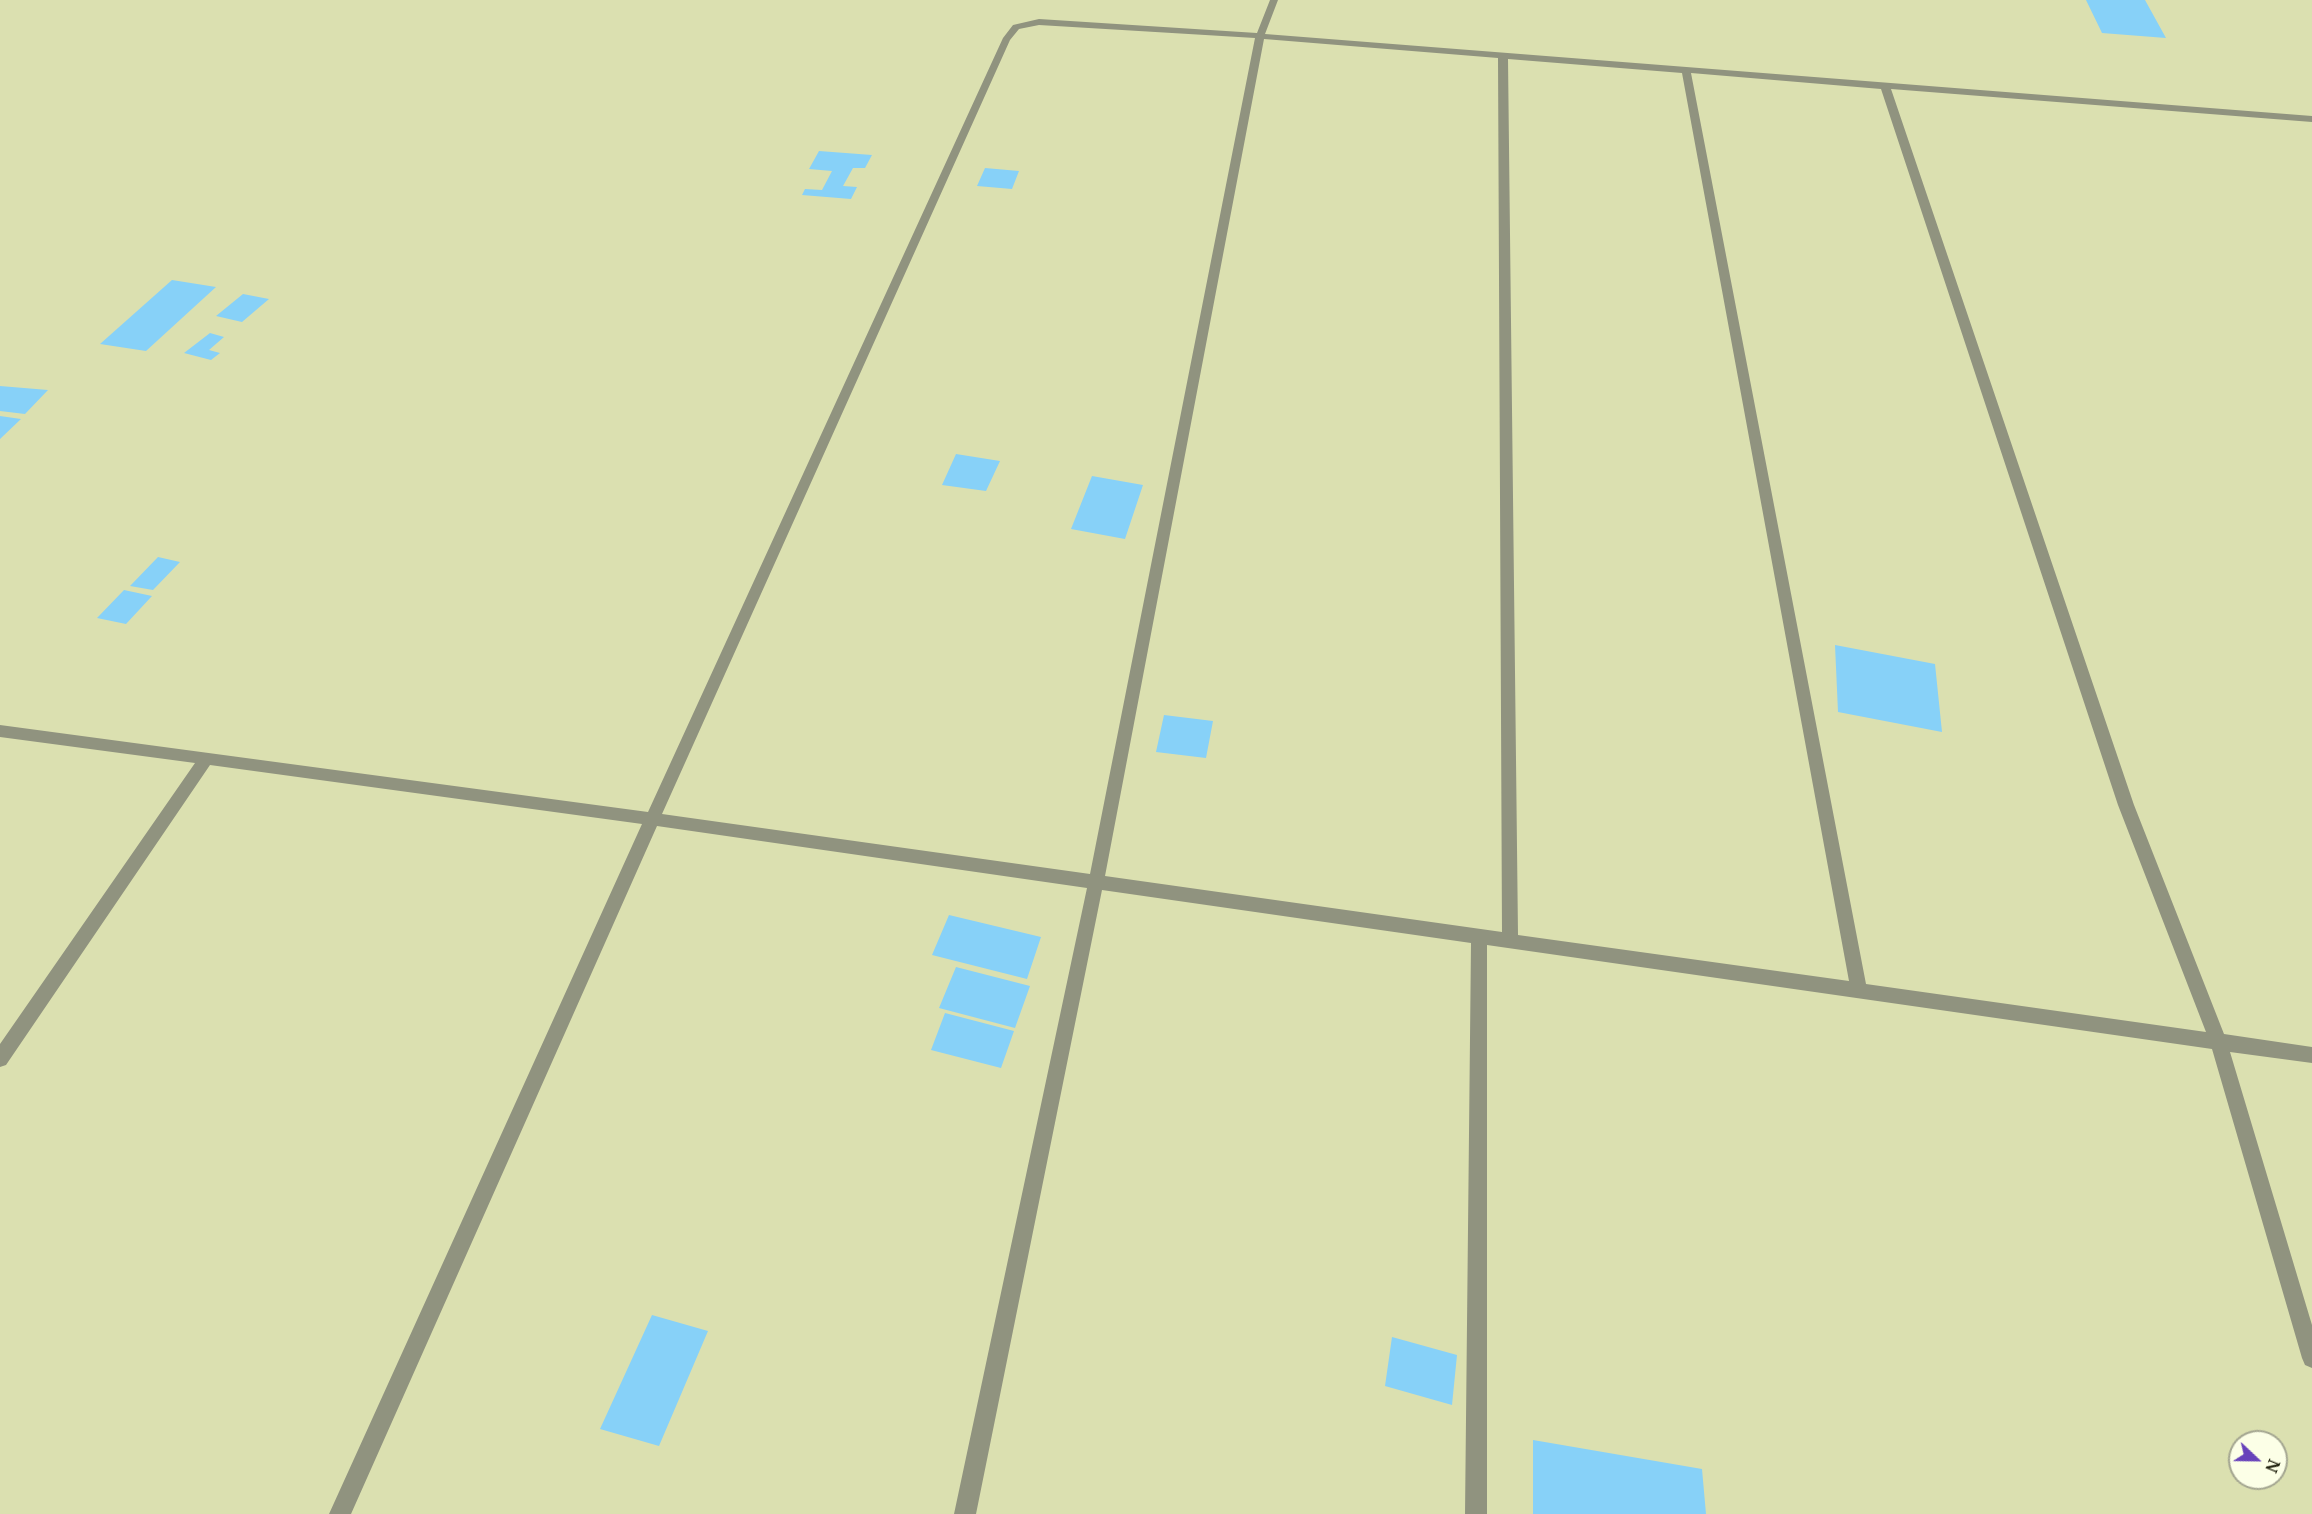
<!DOCTYPE html>
<html>
<head>
<meta charset="utf-8">
<style>
	body { margin:0 }
	#map { position:relative; width:2312px; height:1514px; overflow:hidden; background:#dbe0b0; font-family:"Noto Serif",serif }
	canvas { display:block }
	.north { position:absolute; left:2228px; top:1430px; width:60px; height:60px; box-sizing:border-box; background:#fcffe7; border:2px solid #a4a691; border-radius:50%; rotate:112deg; font-size:16px; font-weight:700; line-height:24px; text-align:center; color:#20210f }
	.north::after { content:''; display:block; margin:auto; width:21px; height:27px; background:#6742ba; clip-path:polygon(50% 0,100% 100%,50% 72%,0 100%) }
</style>
</head>
<body>
<div id="map">
<canvas width="2312" height="1514"></canvas>
<div class="north">N</div>
</div>
<script>
const ctx = document.querySelector('canvas').getContext('2d');
ctx.lineJoin = 'round';
function fill(path, color) { ctx.fillStyle = color; ctx.fill(path, 'evenodd'); }
fill(new Path2D(`
	M2086,0H2145L2166,38L2102,33Z
	M819,151L872,155L865,168H853L843,186L857,187L851,199L802,195L805,189L822,190L832,171L809,169Z
	M985,168L1019,171L1012,189L977,186Z
	M172,280L216,287L146,351L100,344Z
	M243,294L269,299L242,322L216,316Z
	M210,333L224,337L209,350L220,353L211,360L184,353Z
	M0,386L48,390L25,414L0,411Z
	M0,416L21,419L0,439Z
	M956,454L1000,461L986,491L942,485Z
	M1092,476L1143,485L1125,539L1071,529Z
	M158,557L180,562L153,590L130,586Z
	M124,590L152,596L126,624L97,618Z
	M1835,645L1935,664L1942,732L1838,712Z
	M1164,715L1213,721L1206,758L1156,752Z
	M949,915L1041,937L1027,979L932,955Z
	M956,967L1030,986L1015,1028L939,1008Z
	M945,1013L1014,1031L1001,1068L931,1050Z
	M652,1315L708,1331L659,1446L600,1429Z
	M1392,1337L1457,1355L1452,1405L1385,1386Z
	M1533,1440L1702,1469L1706,1514H1533Z`), '#87d1f8');
fill(new Path2D(`
	M1270,0H1278L1265,34L2312,116V122L1891,89L2134,805L2224,1034L2312,1047V1063L2230,1052L2312,1325V1368L2305,1365L2302,1358L2212,1049L1487,945V1514H1465L1471,943L1102,890L976,1514H954L1087,888L657,826L351,1514H329L642,824L210,765L6,1065L0,1067V1044L195,763L0,737V725L648,812L1003,38L1013,25L1039,19L1257,33ZM1039,25L1255,38L1090,874L662,814L1010,40L1019,29ZM1264,39L1498,58L1502,932L1105,876ZM1508,59L1682,73L1849,981L1518,935ZM1691,73L1881,89L2118,805L2206,1032L1866,984Z`), '#90937f');
</script>
</body>
</html>
